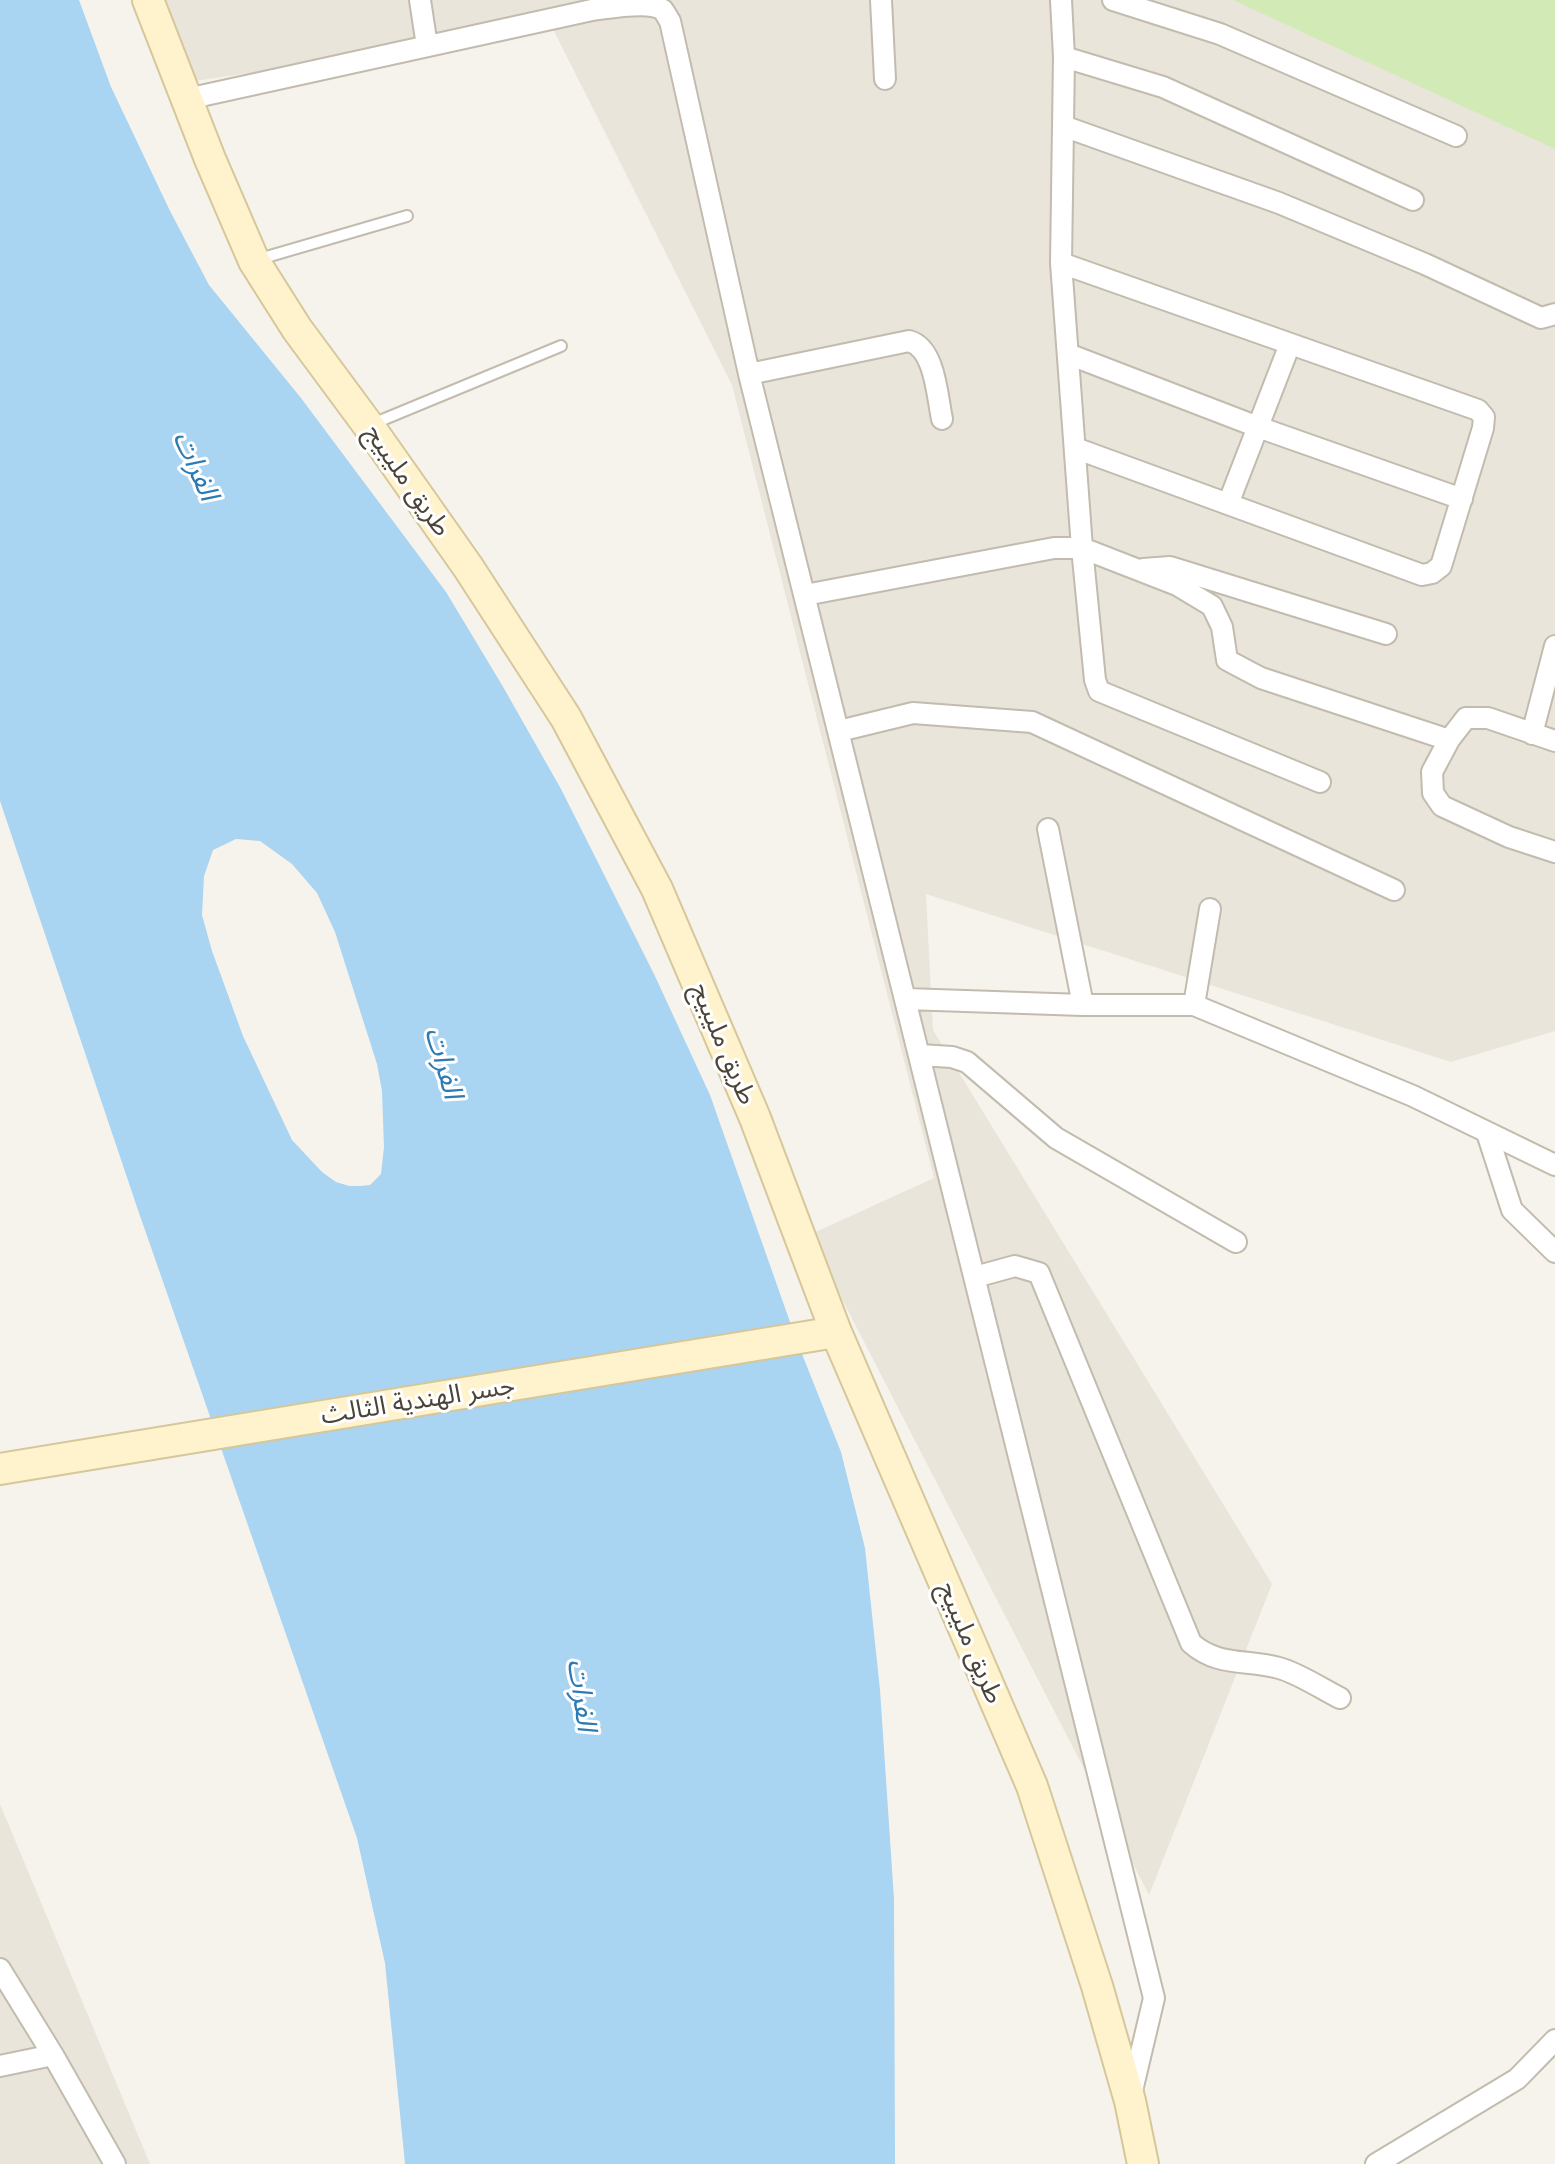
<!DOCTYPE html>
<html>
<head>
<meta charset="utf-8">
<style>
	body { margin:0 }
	canvas { display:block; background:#f6f3ec }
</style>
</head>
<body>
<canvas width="1555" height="2164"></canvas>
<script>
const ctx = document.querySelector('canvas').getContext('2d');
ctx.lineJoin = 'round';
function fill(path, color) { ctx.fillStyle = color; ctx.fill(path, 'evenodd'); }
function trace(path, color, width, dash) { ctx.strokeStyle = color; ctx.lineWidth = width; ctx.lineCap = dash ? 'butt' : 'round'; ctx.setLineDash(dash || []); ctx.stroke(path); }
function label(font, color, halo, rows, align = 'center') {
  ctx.font = font + ' "Noto Sans","Noto Sans Arabic",sans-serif'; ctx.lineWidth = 6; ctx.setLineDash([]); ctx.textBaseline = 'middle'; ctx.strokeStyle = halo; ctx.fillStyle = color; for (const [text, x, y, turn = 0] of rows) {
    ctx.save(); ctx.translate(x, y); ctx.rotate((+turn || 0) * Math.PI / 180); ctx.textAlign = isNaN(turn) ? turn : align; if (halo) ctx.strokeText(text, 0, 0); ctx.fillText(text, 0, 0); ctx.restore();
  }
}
fill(new Path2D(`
	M157,0H1555V1031L1451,1062L926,894L933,1030L1272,1584L1149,1895L809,1235L934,1178L732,385L553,29L188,82Z
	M0,1804L150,2164H0Z`), '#eae5da');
fill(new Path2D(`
	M1233,0H1555V149Z`), '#d2eab5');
fill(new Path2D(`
	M0,0H79L111,87L170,211L209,285L301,398L446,592L502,685L561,789L654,974L710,1095L796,1339L841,1452L865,1548L880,1690L894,1899L895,2164H405L385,1963L357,1838L138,1210L0,801ZM236,839L260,841L292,864L317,893L335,932L377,1064L382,1091L384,1147L381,1174L370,1185L361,1186H349L336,1182L322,1172L292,1140L243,1036L212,951L202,915L204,876L213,850Z`), '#a9d4f2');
const lane = new Path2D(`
	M256,260L407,216
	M370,425L561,346`);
const street = new Path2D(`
	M420,0L427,46
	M881,0L885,79
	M1061,0L1064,57L1061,263L1082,548L1095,680L1099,691L1320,782
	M1113,0L1220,34L1456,136
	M1064,57L1163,87L1413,200
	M187,99L592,10C609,8 649,0 663,10C664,11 669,20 670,21L749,374L1154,1998L1131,2095
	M1063,126L1279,203L1425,264L1541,318L1555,314
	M1061,263L1478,410L1484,417L1483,428L1441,566L1432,573L1422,575L1075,448
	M1068,354L1258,427L1462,499
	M749,374L909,341C935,348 937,395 942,419
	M1228,504L1290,344
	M1143,569L1170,567L1386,634
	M805,595L1054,548H1082L1177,585L1212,606L1222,627L1227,660L1261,678L1449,740L1466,718H1488L1555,741
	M839,731L913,713L1032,722L1394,890
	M1532,734L1555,646
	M1449,740L1432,772L1433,793L1442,806L1509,837L1555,852
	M1048,829L1083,1005
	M906,999L1083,1005H1194L1413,1096L1555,1165
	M1194,1005L1210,909
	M920,1055L952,1057L967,1062L1056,1138L1236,1242
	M1487,1133L1512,1210L1555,1252
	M975,1277L1015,1266L1039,1273L1191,1643C1218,1667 1246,1659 1279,1668C1298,1673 1322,1689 1340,1698
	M0,1969L53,2055L115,2164
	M0,2066L53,2055
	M1376,2164L1517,2079L1555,2040`);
const secondary = new Path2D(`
	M148,0L210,159L254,261L297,329L368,425L468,567L566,718L657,889L755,1118L836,1332L1032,1786L1097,1986L1130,2101L1143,2164
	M0,1469L836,1332`);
trace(lane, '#c2bbae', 14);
trace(street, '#c2bbae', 24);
trace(secondary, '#d6c79b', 34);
trace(lane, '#fff', 10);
trace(street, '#fff', 20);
trace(secondary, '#fff3cd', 30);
label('26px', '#4b4439', '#fff', [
	["طريق مليبيج",407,481,55],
	["طريق مليبيج",723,1044,67],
	["جسر الهندية الثالث",418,1401,-9],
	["طريق مليبيج",970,1643,67]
]);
label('italic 28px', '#2e7ab2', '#fff', [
	["الفرات",195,466,66],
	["الفرات",443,1063,74],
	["الفرات",581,1695,82]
]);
</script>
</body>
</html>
